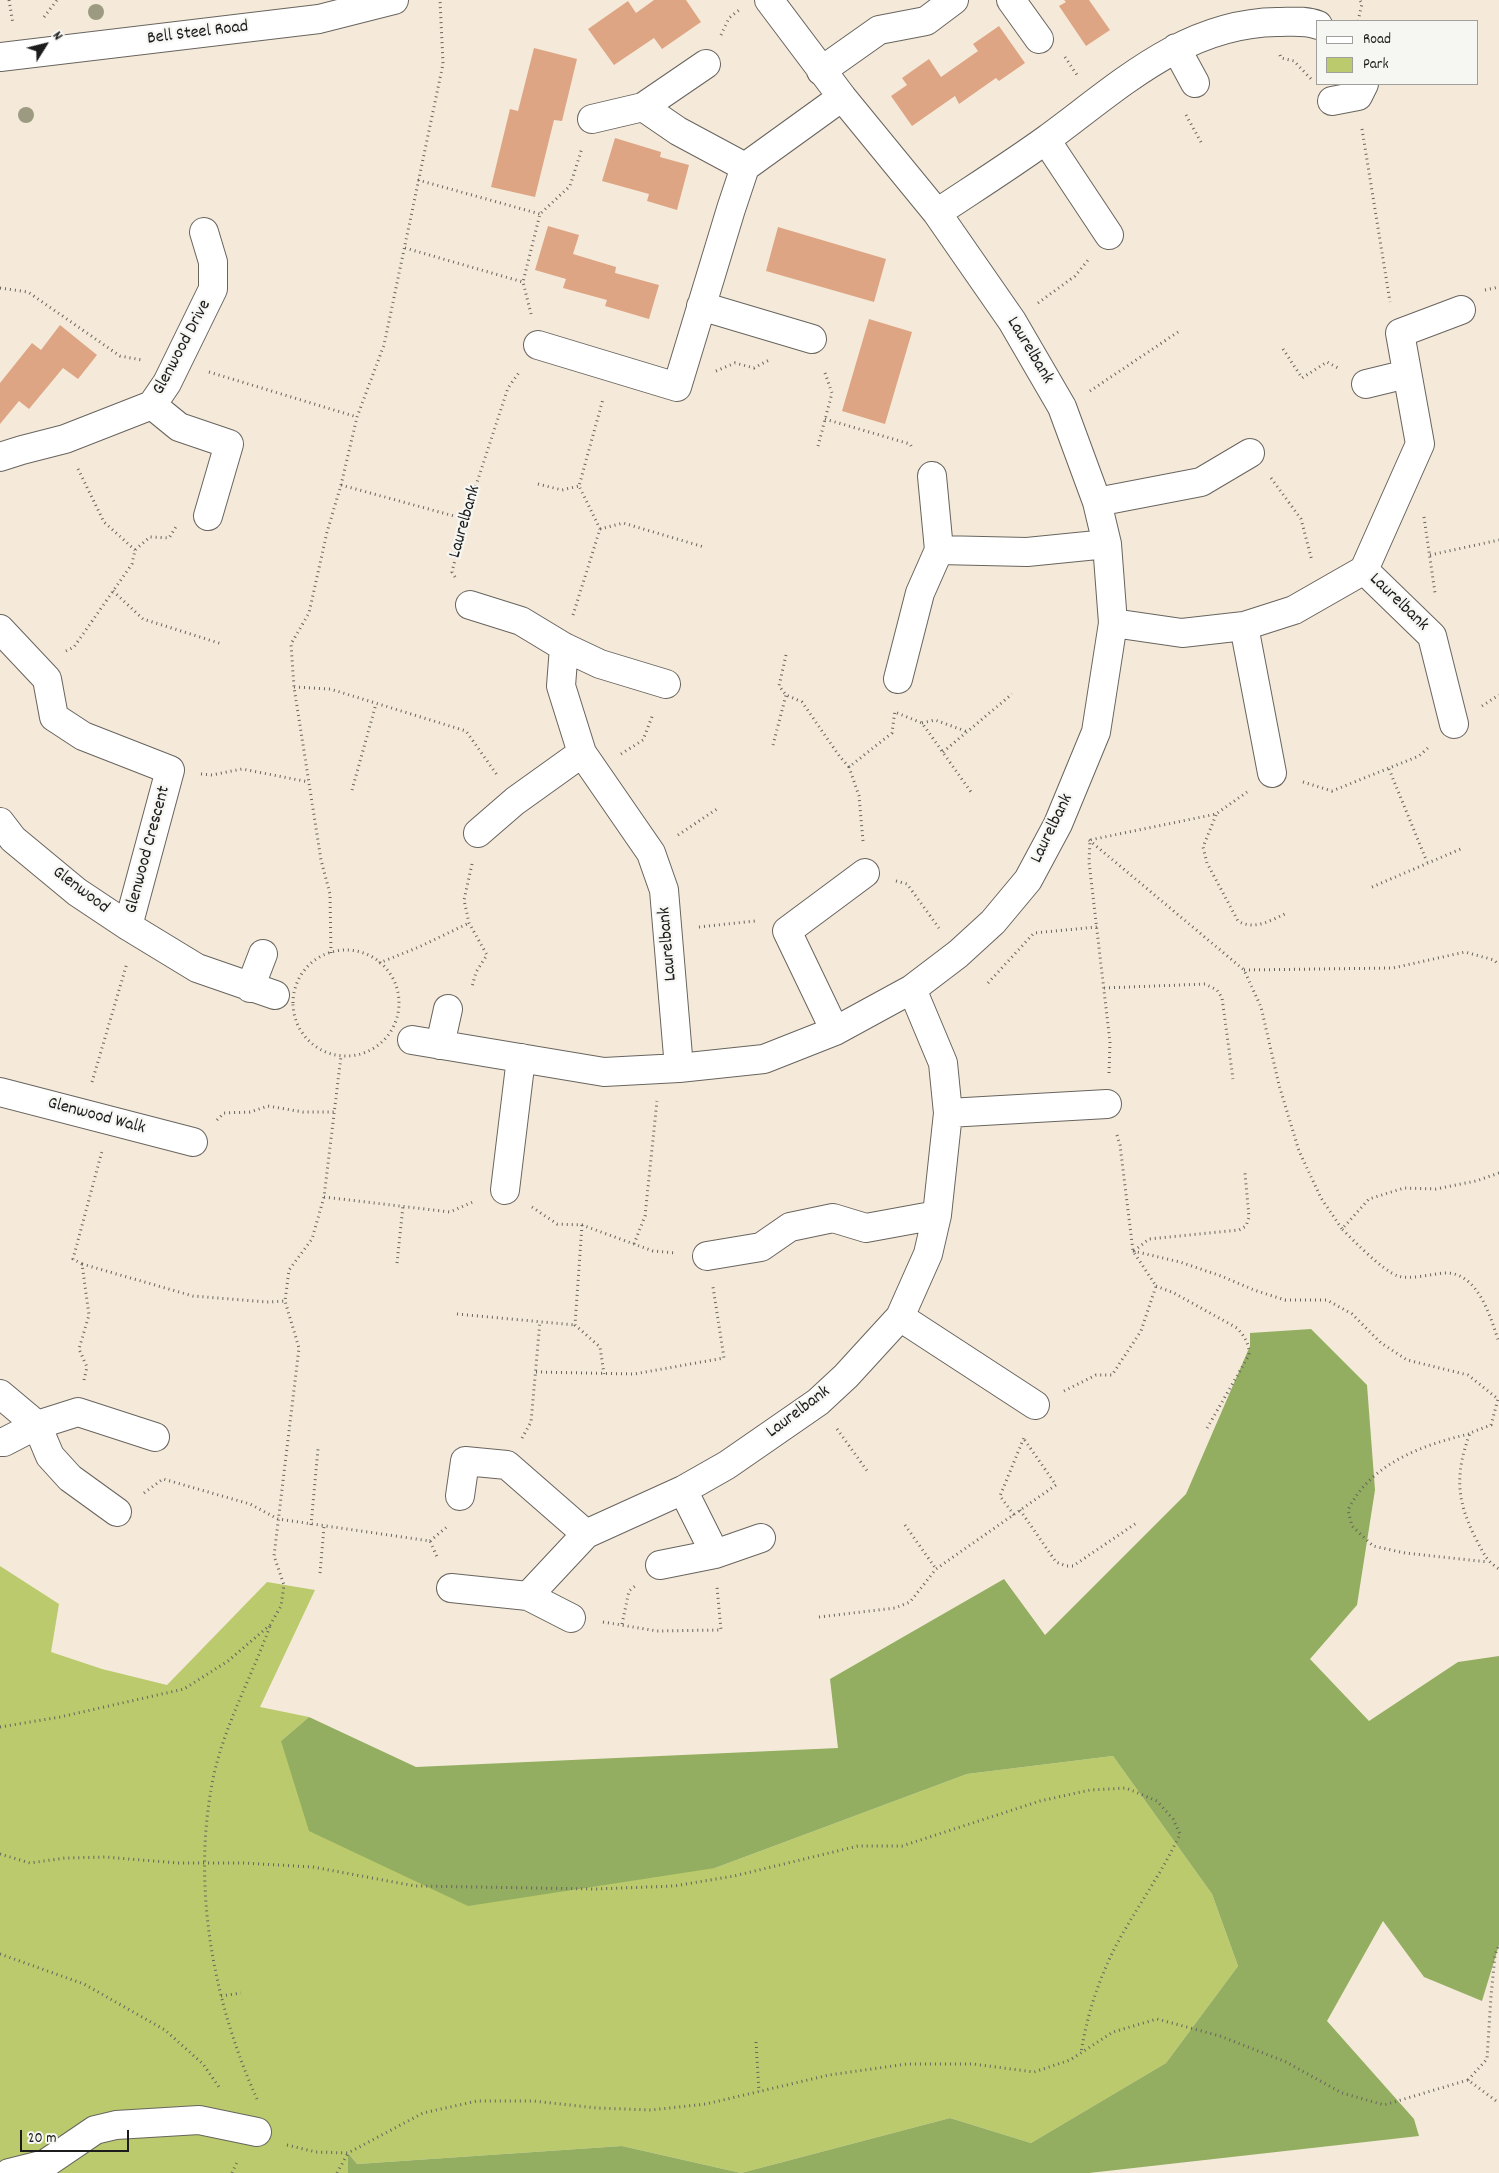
<!DOCTYPE html>
<html>
<head>
<meta charset="utf-8">
<style>
	body { margin:0 }
	#map { position:relative; width:1499px; height:2173px; overflow:hidden; background:#f5eada; font-family:Dekko,sans-serif }
	canvas { display:block }
	.legend { position:absolute; left:1316px; top:20px; width:162px; height:65px; box-sizing:border-box; background:#f6f6f2; border:1px solid #9f9f9c; margin:0; padding:6px 9px; list-style:none; font-size:15px; color:#1c1c1c }
	.legend li { display:flex; align-items:center; gap:10px; height:25px }
	.legend b { width:25px; border:1px solid #9f9f9c }
	.north { position:absolute; left:20px; top:20px; width:50px; height:50px; -webkit-text-stroke:4px #f6f6f2; paint-order:stroke; rotate:54deg; font-size:14px; font-weight:700; line-height:20px; text-align:center; color:#1c1c1c }
	.north::after { content:''; display:block; margin:auto; width:18px; height:22px; background:#1c1c1c; clip-path:polygon(50% 0,100% 100%,50% 72%,0 100%) }
	.scale { position:absolute; left:20px; top:2130px; width:109px; height:22px; box-sizing:border-box; border:2px solid #1c1c1c; border-top:0; padding-left:6px; font-size:15px; line-height:18px; white-space:nowrap; color:#1c1c1c; -webkit-text-stroke:4px #f6f6f2; paint-order:stroke }
</style>
</head>
<body>
<div id="map">
<canvas width="1499" height="2173"></canvas>
<ul class="legend">
<li><b style="height:6px;background:#fff"></b>Road</li>
<li><b style="height:14px;background:#baca6c"></b>Park</li>
</ul>
<div class="north">N</div>
<div class="scale">20 m</div>
</div>
<script>
const ctx = document.querySelector('canvas').getContext('2d');
ctx.lineJoin = 'round';
function fill(path, color) { ctx.fillStyle = color; ctx.fill(path, 'evenodd'); }
function trace(path, color, width, dash) { ctx.strokeStyle = color; ctx.lineWidth = width; ctx.lineCap = dash ? 'butt' : 'round'; ctx.setLineDash(dash || []); ctx.stroke(path); }
function label(font, color, halo, rows, align = 'center') {
  ctx.font = font + ' Dekko,sans-serif'; ctx.lineWidth = 4.5; ctx.setLineDash([]); ctx.textBaseline = 'middle'; ctx.strokeStyle = halo; ctx.fillStyle = color; for (const [text, x, y, turn = 0] of rows) {
    ctx.save(); ctx.translate(x, y); ctx.rotate((+turn || 0) * Math.PI / 180); ctx.textAlign = isNaN(turn) ? turn : align; if (halo) ctx.strokeText(text, 0, 0); ctx.fillText(text, 0, 0); ctx.restore();
  }
}
fill(new Path2D(`
	M0,1566L59,1604L51,1652L102,1669L167,1685L267,1582L315,1590L260,1707L309,1717L281,1741L715,1868L967,1774L1113,1756L1212,1894L1238,1966L1166,2063L1031,2143L950,2118L741,2173L622,2146L357,2164L348,2153V2173H0Z`), '#baca6c');
fill(new Path2D(`
	M1311,1329L1367,1385L1375,1490L1357,1605L1310,1659L1369,1721L1458,1662L1499,1656V1945L1482,2001L1424,1977L1383,1921L1327,2021L1414,2119L1419,2136L1089,2173H348V2153L357,2164L622,2146L741,2173L950,2118L1031,2143L1166,2063L1238,1966L1212,1894L1113,1756L967,1774L715,1868L468,1906L309,1831L281,1741L309,1717L416,1767L838,1748L830,1679L1004,1579L1045,1635L1186,1494L1250,1346V1333Z`), '#93ae60');
fill(new Path2D(`
	M654,0H686L701,22L662,49L654,38L614,65L588,29L628,1L636,13Z
	M1064,0H1089L1110,30L1086,46L1059,6L1066,2Z
	M999,26L1025,63L999,81L996,78L959,104L955,96L912,126L891,96L907,85L902,78L929,59L941,77L978,51L973,44Z
	M534,48L577,59L562,121L554,120L535,197L491,187L510,109L518,111Z
	M615,138L661,152L660,157L689,165L677,210L647,201L649,194L602,181Z
	M548,226L579,235L573,254L616,267L615,273L659,285L649,319L605,306L607,300L563,288L566,279L535,270Z
	M778,227L886,259L874,302L766,271Z
	M869,319L912,332L885,424L842,411Z
	M60,325L97,355L78,379L63,368L29,409L19,401L0,424V383L32,343L41,350Z`), '#dda583');
const minor = new Path2D(`
	M1011,0L1039,39
	M1176,48L1195,83
	M0,57L319,19L394,0
	M821,71L879,30L926,21L954,0
	M1332,101L1358,96L1364,84
	M643,107L678,131L745,167
	M592,119L643,107L706,64
	M1046,140L1109,235
	M937,213C973,189 1011,165 1047,139C1117,88 1184,23 1277,22C1291,22 1305,20 1318,25
	M701,306L812,339
	M538,345L677,387L731,209L745,167L842,97
	M1366,384L1407,374
	M152,405L179,427L229,444L208,516
	M0,457L22,450L65,439L152,405L167,383L213,289V262L204,232
	M932,476L939,550
	M1097,502L1201,482L1250,453
	M1364,570L1432,636L1454,724
	M470,605L521,621L564,647L600,664L666,684
	M1113,623L1182,633L1244,626L1294,610L1364,570L1420,444L1400,333L1461,310
	M1244,626L1272,773
	M0,629L47,679L54,717L83,736L170,770L128,926
	M564,647L561,686L582,753L651,853L664,890L679,1068
	M898,679L920,593L939,550L1027,552L1107,544
	M0,822L13,839L77,892L128,926L197,968L275,995
	M478,833L515,801L582,753
	M250,988L263,954
	M835,1031L787,931L865,873
	M412,1040L604,1072L679,1068L764,1059L835,1031L912,989L958,954L993,922L1028,880L1058,824L1096,732L1113,623L1107,544L1097,502L1062,407L1012,321L937,213L842,97L769,0
	M440,1045L448,1009
	M0,1092L193,1142
	M948,1113L1107,1104
	M505,1190L521,1058
	M707,1256L761,1247L790,1227L833,1218L866,1228L937,1215
	M900,1317L1035,1405
	M0,1394L37,1425L50,1456L70,1478L117,1512
	M0,1442H4L37,1425L78,1412L155,1437
	M683,1490L715,1554
	M460,1496L465,1461L507,1465L586,1534
	M660,1565L715,1554L761,1538
	M451,1588L528,1596L571,1618
	M528,1596L586,1534L683,1490L727,1465L818,1402L846,1376L900,1317L928,1254L937,1215L948,1113L943,1063L912,989
	M9,2173L45,2164L95,2130L116,2125L199,2120L257,2132`);
trace(minor, '#68645e', 30);
trace(new Path2D(`
	M9,0L13,24
	M44,17L57,0
	M1358,21L1362,4L1360,0
	M721,35L729,18L739,10
	M1280,55L1281,58L1294,61L1311,79
	M1065,57L1077,75
	M1186,115L1202,144
	M1362,129L1390,302
	M418,180L540,214
	M405,248L523,282
	M0,288L28,292L120,356L142,360
	M1485,290L1499,287
	M1038,303L1075,276L1088,260
	M531,314L523,282L540,214L570,186L582,148
	M1283,349L1302,378L1327,362L1338,368
	M716,371L735,363L754,368L769,360
	M209,372L357,417
	M1090,391L1181,330
	M825,419L910,444L913,449
	M818,446L832,393L824,370
	M78,469L104,522L135,550
	M1271,478L1301,519L1312,561
	M538,484L562,490L579,486
	M341,485L465,519
	M1424,517L1435,593
	M600,529L623,523L704,547
	M1430,555L1499,540
	M455,577L452,572L465,519L508,388L520,371
	M113,591L143,619L222,644
	M573,615L600,529L579,486L603,399
	M66,651L74,647L132,564L135,550L150,537L169,538L177,525
	M786,655L779,686L786,695L802,702L840,757L849,767
	M294,687L330,689L466,731L497,775
	M1482,706L1499,695
	M897,713L922,723L971,792
	M922,723L935,720L968,732
	M773,745L786,695
	M943,752L1012,694
	M621,754L643,740L653,714
	M1389,769L1427,862
	M201,774L212,775L242,769L309,782
	M1303,782L1332,791L1419,756L1430,746
	M352,790L376,704
	M1216,815L1203,847L1207,863L1238,921C1255,931 1271,920 1287,913
	M678,835L717,809
	M1089,840L1244,970L1261,1007L1279,1085L1299,1151L1321,1198L1342,1229
	M863,841L859,796L849,767L892,733L895,710
	M472,864L464,900L469,923L487,955L476,972L472,987
	M896,881L907,884L939,928
	M1372,887L1463,848
	M699,927L755,921
	M293 1003a53 53 0 1 1 106 0a53 53 0 1 1-106 0Z
	M331,953L330,894L321,860L294,687L291,644L309,613L327,532L341,485L357,417L384,345L443,64L440,0
	M379,963L419,947L469,923
	M1244,970L1393,968L1465,952L1494,960L1499,965
	M988,983L1034,933L1097,927
	M1104,988L1205,984L1217,990L1222,998L1233,1079
	M1109,1073L1110,1042L1089,862L1090,840L1216,814L1247,792
	M92,1082L127,963
	M217,1120L224,1113L250,1112L268,1106L303,1112H334
	M1499,1173L1476,1181L1436,1189L1404,1188L1369,1199L1342,1229C1354,1241 1383,1271 1398,1276C1409,1280 1432,1274 1444,1273C1478,1271 1491,1318 1499,1343
	M324,1197L450,1212L475,1201
	M532,1207L557,1224L582,1225L653,1251L676,1253
	M582,1225L575,1325L600,1347L604,1374
	M634,1244L645,1216L657,1101
	M1133,1251L1180,1262L1221,1276L1254,1290L1285,1300H1327L1352,1314L1381,1343L1407,1360L1468,1375L1498,1399L1491,1425L1470,1433C1455,1474 1456,1500 1476,1539C1483,1552 1486,1561 1499,1569
	M1134,1251L1149,1239L1239,1230L1246,1226L1249,1217L1245,1173
	M397,1263L403,1206
	M82,1264L193,1296L267,1302L285,1301
	M1156,1286L1174,1293L1237,1328C1245,1337 1249,1343 1249,1355L1206,1430
	M457,1314L575,1325
	M536,1372L634,1374L724,1358L713,1287
	M84,1380L87,1367L79,1349L89,1315L82,1264L73,1259L102,1151
	M1064,1391L1096,1375H1112L1141,1331L1156,1286L1133,1251L1120,1145L1117,1135
	M837,1429L868,1472
	M1469,1434C1422,1445 1370,1464 1348,1510L1352,1526L1373,1546L1405,1553L1488,1562
	M522,1438L531,1422L540,1321
	M144,1493L163,1479L250,1504L278,1519L430,1541L438,1559
	M1020,1510L1056,1562L1066,1566H1073L1138,1522
	M1014,1515L1000,1496L1025,1435
	M311,1525L318,1449
	M905,1525L936,1569
	M430,1541L448,1526
	M320,1573L324,1527
	M819,1617L895,1608L910,1602L936,1569L1056,1485L1024,1439
	M603,1622L657,1631L721,1630L717,1587
	M622,1624L629,1591L635,1586
	M0,1727L60,1717L184,1689L228,1661L270,1625L281,1606L284,1585L274,1556L299,1348L285,1301L289,1270L312,1239L324,1197L341,1056
	M0,1854L30,1863L65,1858L105,1857L178,1863H243L313,1867L415,1886L596,1889L674,1886L734,1876L858,1846H902L1040,1801L1090,1790L1126,1788L1157,1801L1173,1819L1180,1834C1163,1871 1139,1904 1119,1940C1100,1975 1087,2014 1081,2053
	M0,1954L84,1984L165,2030L203,2064L221,2090
	M221,1996L241,1993
	M756,2042L759,2092
	M1468,2080L1487,2059L1491,1996L1495,1955L1499,1945
	M257,2099C212,1999 191,1882 214,1774C226,1722 252,1676 270,1626
	M287,2145L316,2152L348,2153L423,2113L477,2101H533L597,2108L651,2110L706,2104L829,2075L907,2064H973L1034,2072L1070,2060L1113,2032L1157,2019L1220,2036L1286,2062L1342,2093L1384,2105L1468,2080L1499,2103
	M232,2173L238,2160
	M337,2173L348,2153`), '#68645e', 3, [1, 4]);
trace(minor, '#fff', 28);
ctx.fillStyle = '#9c9a81';
for (const [x, y] of [
	[96,12],
	[26,115]
]) { ctx.beginPath(); ctx.arc(x, y, 8, 0, 2 * Math.PI); ctx.fill(); }
label('18px', '#1c1c1c', '#f6f6f2', [
	["Bell Steel Road",198,34,-7],
	["Glenwood Drive",183,348,-62],
	["Laurelbank",1029,351,59],
	["Laurelbank",466,522,-74],
	["Laurelbank",1398,603,44],
	["Laurelbank",1053,829,-64],
	["Glenwood Crescent",149,850,-75],
	["Glenwood",80,891,37],
	["Laurelbank",669,944,-95],
	["Glenwood Walk",96,1117,15],
	["Laurelbank",799,1413,-37]
]);
</script>
</body>
</html>
